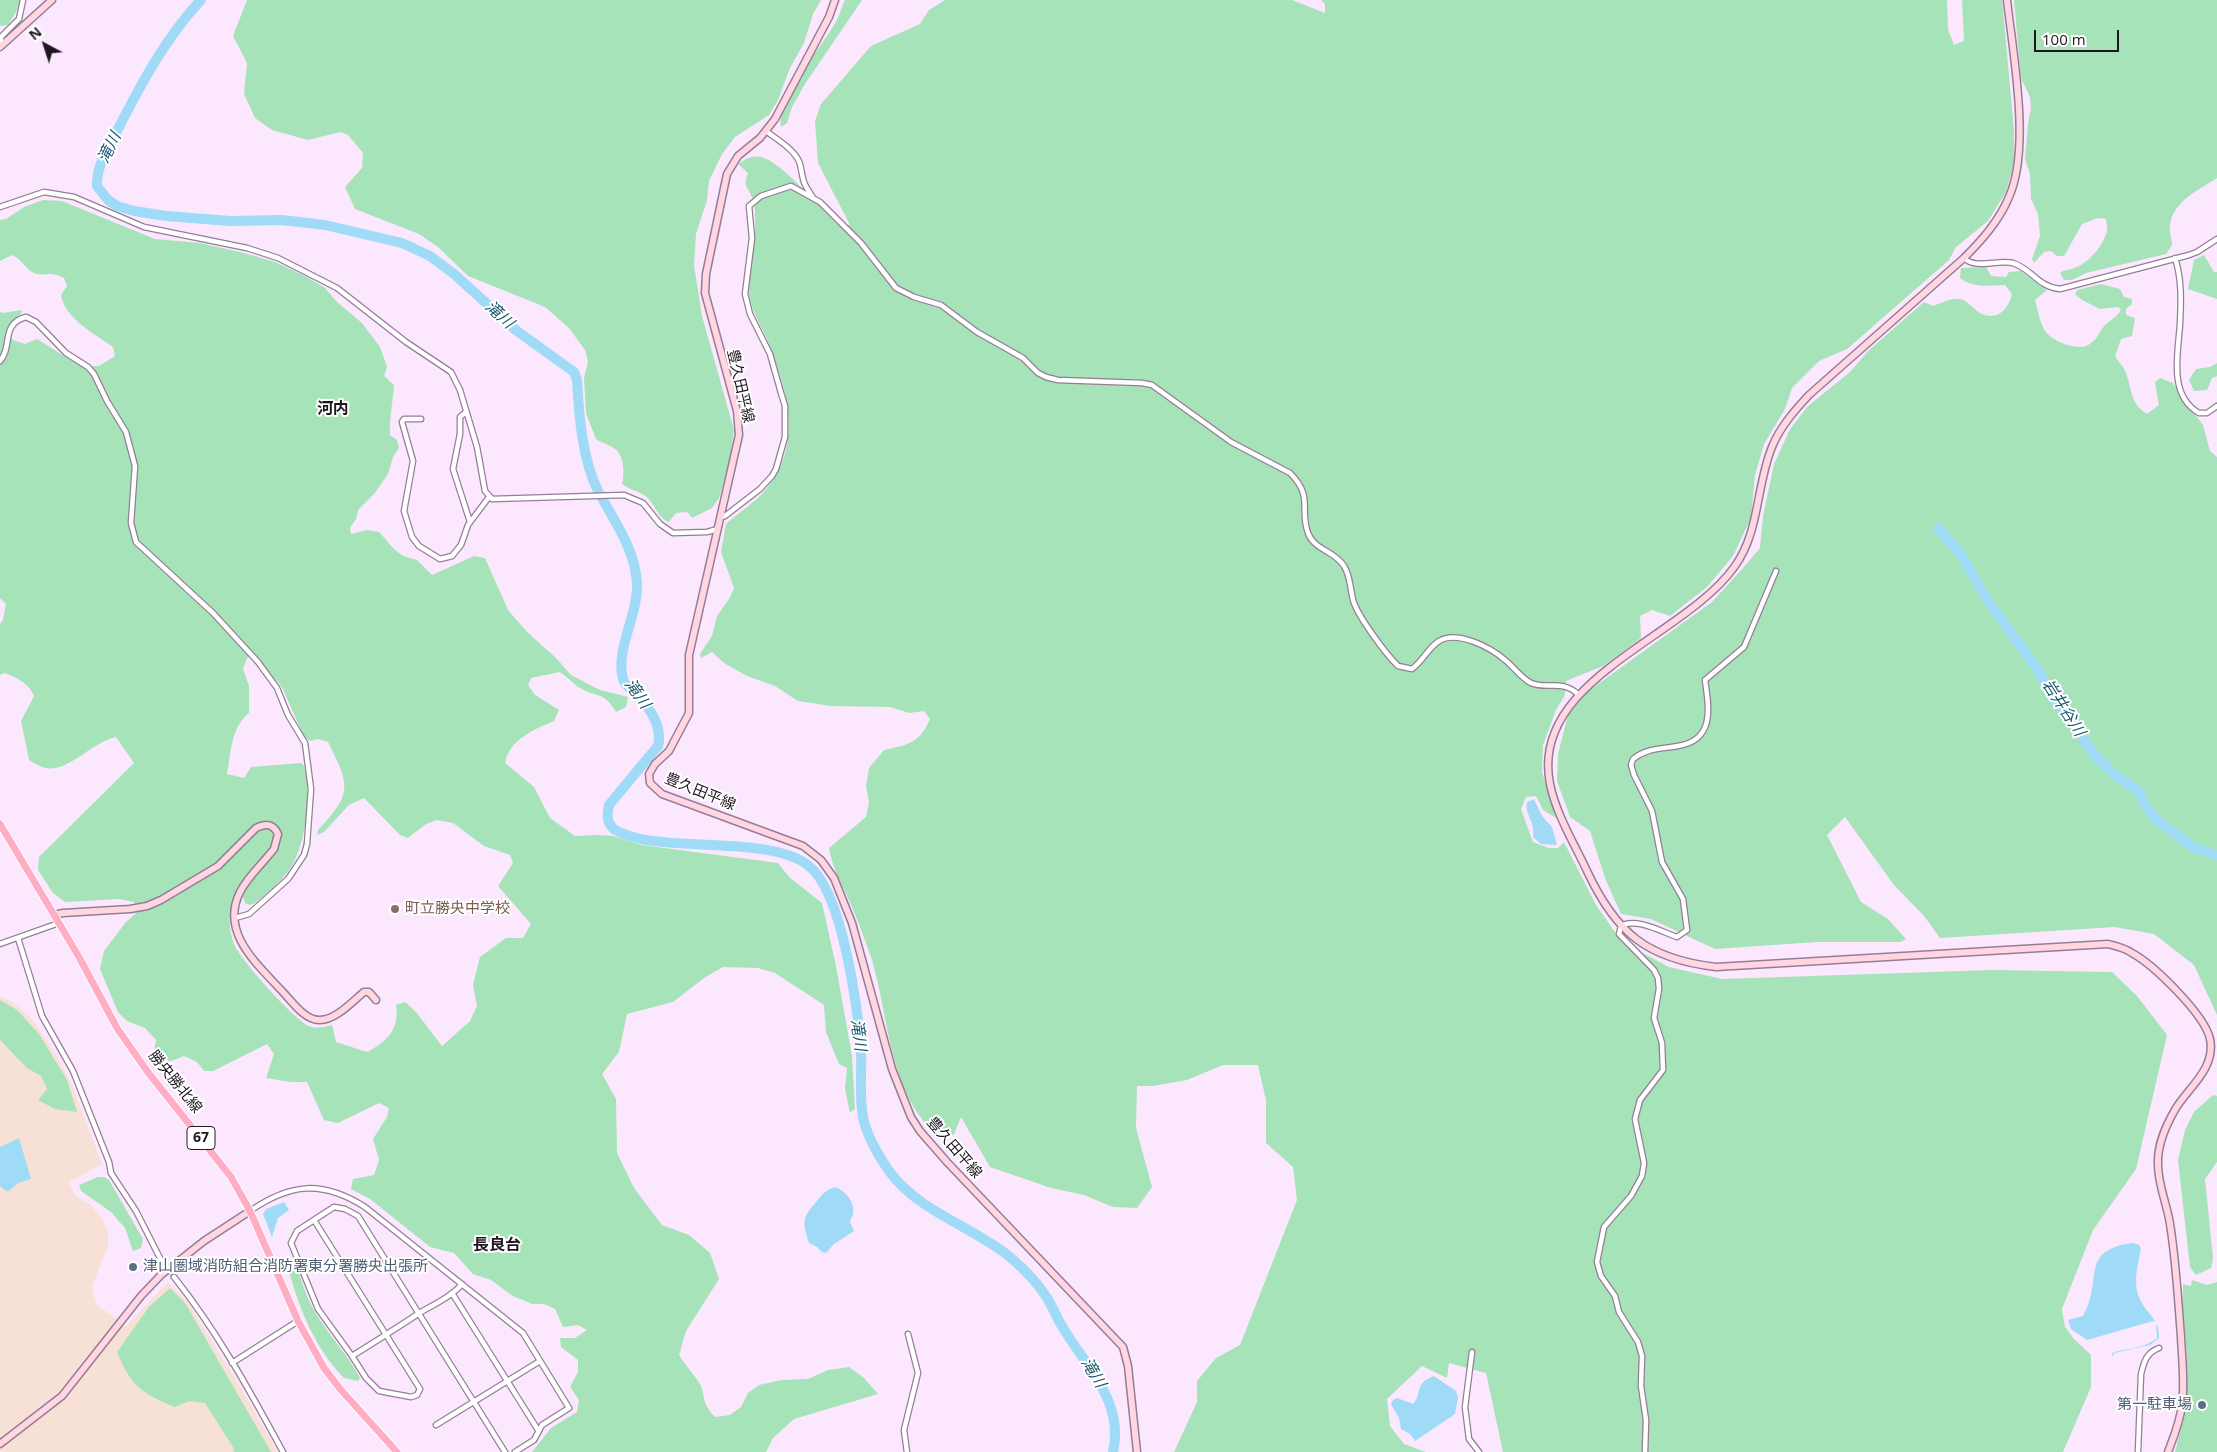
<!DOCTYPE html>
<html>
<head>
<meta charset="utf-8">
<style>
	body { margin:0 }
	#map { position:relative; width:2217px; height:1452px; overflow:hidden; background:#fbe8fe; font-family:"Open Sans",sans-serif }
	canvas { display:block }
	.north { position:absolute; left:20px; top:20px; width:50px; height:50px; -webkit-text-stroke:4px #fff; paint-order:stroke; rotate:320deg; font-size:14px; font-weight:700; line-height:20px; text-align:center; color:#1f1720 }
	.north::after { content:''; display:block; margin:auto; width:18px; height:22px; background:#1f1720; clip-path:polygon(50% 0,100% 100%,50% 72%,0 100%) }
	.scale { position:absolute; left:2034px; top:30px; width:85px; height:22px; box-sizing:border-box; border:2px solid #1f1720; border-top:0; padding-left:6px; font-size:15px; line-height:18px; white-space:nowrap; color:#1f1720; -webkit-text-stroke:4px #fff; paint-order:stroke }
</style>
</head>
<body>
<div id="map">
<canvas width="2217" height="1452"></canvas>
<div class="north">N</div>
<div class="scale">100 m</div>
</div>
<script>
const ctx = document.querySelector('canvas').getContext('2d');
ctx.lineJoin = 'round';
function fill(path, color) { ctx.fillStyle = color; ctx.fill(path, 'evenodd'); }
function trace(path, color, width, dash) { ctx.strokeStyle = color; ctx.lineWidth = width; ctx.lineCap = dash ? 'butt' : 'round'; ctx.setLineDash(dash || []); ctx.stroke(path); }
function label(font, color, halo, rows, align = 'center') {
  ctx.font = font + ' "Open Sans","Noto Sans JP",sans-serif'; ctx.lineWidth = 4; ctx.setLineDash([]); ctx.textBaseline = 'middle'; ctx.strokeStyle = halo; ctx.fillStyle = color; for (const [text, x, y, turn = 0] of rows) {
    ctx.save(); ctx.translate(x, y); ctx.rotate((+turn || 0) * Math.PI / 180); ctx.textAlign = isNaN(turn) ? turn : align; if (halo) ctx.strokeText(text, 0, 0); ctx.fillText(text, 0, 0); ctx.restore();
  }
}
fill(new Path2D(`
	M0,996L12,1002L32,1019L57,1056L72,1085L102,1164L69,1182L74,1194L89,1204L102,1218L108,1232V1247L92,1286L96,1304L126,1326L168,1282L187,1301L241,1388L278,1452H0Z`), '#f7e0d5');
fill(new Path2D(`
	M0,0H20L16,12L8,25L0,26Z
	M247,0H821L813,14L804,43L790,68L778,100L769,115L735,137L722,154L709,181L707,200L696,234L694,265L702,316L734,430L730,460L719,498L712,508L692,518L687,512L676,513L669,522C657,518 655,502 644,495C637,491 629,489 622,484C625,475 624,455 615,449C610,445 602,443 596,439L586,413L584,378L588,362L585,350L569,328L545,307L468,276L438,247L419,234L355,209L345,187L362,168L363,153L348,135L340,132L308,140L272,130L255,118L244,94L247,63L233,36Z
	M845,0H862L805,84L792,107L787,123L781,127C777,100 820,49 834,25C839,18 841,8 845,0Z
	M945,0H1292L1325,13V4L1321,0H1947L1948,29L1954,45L1964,41L1962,0H2002L2014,130V163L2006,192L1988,221L1956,247L1949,260L1847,349L1819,361L1792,388L1785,409L1764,444L1755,475L1751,518L1733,556L1707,587L1670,616L1652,610L1640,616L1641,638L1603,666L1566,681L1565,695L1556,710L1543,745L1542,772L1556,818L1543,810L1536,796L1526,797L1521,809L1533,842L1549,848H1558L1564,842L1596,905L1622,942L1669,967L1722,979L1992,970L2112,972L2137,996L2167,1035L2136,1169L2093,1230L2062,1309L2065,1327L2074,1339L2091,1355V1387L2063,1452H1503L1486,1373L1449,1363L1447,1378L1422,1366L1387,1399L1390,1426L1404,1444L1426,1452H1174L1197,1402V1381L1216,1358L1240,1345L1297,1200L1293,1167L1266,1143V1100L1258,1065H1223L1187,1080L1153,1086H1137L1136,1128L1152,1187L1137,1208L1113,1207L1084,1195L1051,1188L990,1167L961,1117L954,1134L944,1140C888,1100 890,1018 871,957C865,941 859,923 852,907C844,887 832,869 829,848L866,817L869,803L866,786L869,768L884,750C908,745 920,743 930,719L924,711L909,713L890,707L831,706L798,701L775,686L747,676L724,663L712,652L701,658L700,654L712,636L717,616L729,599L734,588L721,552L726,524C737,514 751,505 761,495C804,449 789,396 769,344C763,328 752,313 749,295C745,276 756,251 755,231C755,221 756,205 752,197C747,186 743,186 748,173L738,164C746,159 753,154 764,158C783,164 820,208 837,224L850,225L818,163L815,121L821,104L871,46L920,24L929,10Z
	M2014,0H2217V178C2199,190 2173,201 2170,225C2169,231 2172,238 2172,245L2166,254L2086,273L2072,280H2064L2060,273C2065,269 2069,271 2074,268C2088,264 2105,244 2107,230C2108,227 2106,222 2106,219L2098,218L2082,224L2064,256H2057L2051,251L2044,252L2034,263L2032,259L2040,236L2038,214L2031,199L2030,174L2025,159L2028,123L2031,109L2030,97L2021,78Z
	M43,200L62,201L155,239L200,243L244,253L275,262L307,277L325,288L337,302L362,323L380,347L387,367L384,376L394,385C393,402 389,418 390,435L397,440L399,448L393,457L388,474L374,494L358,510L356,519L350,528L351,534L367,530L379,532L394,549L403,556L417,560L432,575L474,556L485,558L508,610L527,632L556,658L571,675L600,690L628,697L626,707L616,712C603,690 596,698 578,687C572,682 566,676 560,672L531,678L528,685L535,695L559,710L554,721C534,729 509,740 505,763L534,787L550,818L575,836L596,835L613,836L642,845L778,863L789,877L822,903L836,966L852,1056L855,1109L850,1113L845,1089L847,1068L839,1064L826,1032L824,1005L775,973L758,968L723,967L704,978L673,1002L627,1014L619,1052L602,1074L616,1099L617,1153L634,1188L662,1225L689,1235L710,1253L719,1279L686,1331L679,1355C685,1365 692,1372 698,1381C707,1394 699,1401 715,1417L730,1415L741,1407L748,1393L759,1385L782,1380L808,1379L828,1370L849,1367L864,1378L878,1394L794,1419L773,1438L766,1452H532L551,1428L577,1412L579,1400L570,1387L578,1372V1360L561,1347L560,1338H575L587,1330L578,1325L563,1327L555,1309L544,1304H532L513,1296L491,1280L473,1274L454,1253L430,1247L370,1199L351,1189L353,1179L374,1175L379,1160L373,1139L387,1117L389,1108L379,1103L338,1123L324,1120L307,1082H291L266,1078L274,1054L267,1044L213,1071H204L197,1062L184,1056L163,1064L156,1060L154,1051L156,1040L145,1028L127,1021L118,1012L100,969L104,951L126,922L138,911L134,902L119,899L65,902L53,893L38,870L39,857L134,763L116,737C94,741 67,773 46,768C40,767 34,763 29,760L21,721L34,696C30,684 15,676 4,673L0,675V624L3,620L6,604L0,598V311L2,313L22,310L21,314L13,321L8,328L13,340L25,344L37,339L80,366H99L115,356L113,347C95,334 65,319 61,295L67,286L64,278C49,271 49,276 37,274C27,272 22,259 12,255L0,261V220L6,219L24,207ZM254,655L282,687L304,737L310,741L318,739L328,742C350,786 353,793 318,830L317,835L324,832L349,805L364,798L400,835L408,838L426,824L437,820L453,823L484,846L510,855L513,863L498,886L531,924L523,938H506L480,957L473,985L477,1006L470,1021L442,1046L416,1012L405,1002L396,1005C400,1029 387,1042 367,1052L336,1042L332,1025C324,1027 317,1029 309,1026C296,1022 238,957 234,944C228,928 229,914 233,898L243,897L245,903L250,905L255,903C267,893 280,883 289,870C306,846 312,795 304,766L301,763L251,767L244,778L227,774C231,753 231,727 249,713V686L243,669L247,658Z
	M2204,255L2214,272H2217V299L2188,289L2194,260Z
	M1986,267L1991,276L2006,277L2009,272L2021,271L2047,290L2035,300C2042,325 2040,335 2067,345C2071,346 2081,348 2086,346C2095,343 2099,333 2104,326C2110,320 2116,318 2121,310L2118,307L2100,309L2082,300L2075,294L2077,290L2101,284L2120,289L2124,297L2132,299V304L2126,309V315L2135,318L2132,336L2121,339L2115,356C2118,361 2124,367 2126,373C2132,389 2130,404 2147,414L2159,405L2155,382L2160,378L2173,383L2186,406L2197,417L2203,425L2210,451L2217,457V1015L2194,965L2154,934L2115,927L1940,938L1924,916L1894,885L1845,817L1827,835L1861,902L1888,919L1906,939L1900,942H1817L1715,949L1651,919L1621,914L1605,878L1590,831L1570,817L1557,781L1558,754L1568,715L1587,692L1712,602L1743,568L1760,548L1763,516L1774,464L1790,429L1808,406L1850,372L1868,351L1924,302L1933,306C1942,303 1954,296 1963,300C1970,303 1975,311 1982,314C1998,321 2009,308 2012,294L2005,285C1989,286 1973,288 1960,278L1961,268Z
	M2217,363V376L2212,378L2207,390L2194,391L2189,380L2196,369L2210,367Z
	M0,1000L17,1010L39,1034L67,1080L77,1112L55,1109L38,1100L47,1089L41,1076L27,1068L0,1040Z
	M2213,1095L2217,1096V1162L2205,1179L2213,1258L2211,1268L2196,1275L2190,1267L2178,1160L2185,1130L2194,1112Z
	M98,1177H104L109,1180L143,1239L141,1248L133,1251L125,1228L111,1212L81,1191L79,1185Z
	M293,1267H297C303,1286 309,1304 320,1320C333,1340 349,1357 360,1378L358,1381L344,1378C316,1349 301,1313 290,1275Z
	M2192,1280L2207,1285L2217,1282V1452H2175C2181,1430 2186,1408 2187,1384C2189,1351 2181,1317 2183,1284L2191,1286Z
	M170,1288L185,1303L271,1452H234L233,1447L205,1403L189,1401L175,1407C141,1393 131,1386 117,1352L149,1307Z`), '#a6e3b8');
fill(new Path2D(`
	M1534,799L1542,816L1552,827L1557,845L1541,844L1533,837C1536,822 1524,814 1527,802Z
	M19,1138L31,1179L18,1183L9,1191H6L0,1186V1147Z
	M835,1187C845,1190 856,1203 853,1214C853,1217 850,1219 850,1222L854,1231L834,1244L826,1253L822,1252L817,1247L809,1243C802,1221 802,1218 817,1201C823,1193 826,1190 835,1187Z
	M284,1202L289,1210L278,1218L272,1237L263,1214L266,1209Z
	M2133,1243L2139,1245L2141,1249C2138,1262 2133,1283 2139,1297C2146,1314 2160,1319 2159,1338L2150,1345L2114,1353L2112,1357V1353C2126,1348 2145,1349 2157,1338L2156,1323L2153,1321L2087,1340L2071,1329L2068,1320L2083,1316C2104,1280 2078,1250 2133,1243Z
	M1434,1376L1456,1391L1458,1398L1455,1414L1415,1441L1410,1434L1401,1429L1399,1418L1391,1404L1393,1400L1397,1398L1413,1404C1423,1393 1413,1384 1434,1376Z`), '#9fdaf6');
trace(new Path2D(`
	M201,0C166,37 141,84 118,129C109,147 96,166 97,186L108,200L117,206L134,211L166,216L230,221L282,220L325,225L402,243L430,256L454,274L517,331L574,372L577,380C579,416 582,458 598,491C614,521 636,550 637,585C638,615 615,650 623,679C625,686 632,690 638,696C650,708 663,728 658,746L609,805C607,814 606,823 615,830C622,834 633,837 641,839C685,849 775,838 809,866C843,893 858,1010 861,1052C862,1073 859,1096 863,1117C867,1137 878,1155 889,1171C919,1212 972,1226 1010,1257C1024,1269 1038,1283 1047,1298C1054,1309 1058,1321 1065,1331C1089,1370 1124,1403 1113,1452
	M1938,528L1962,556L1988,601L2040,673L2046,687L2056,703L2098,759L2115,775L2140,792L2143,803L2156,819L2194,848L2217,855`), '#9fdaf6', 10);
trace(new Path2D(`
	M162,1262L174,1277`), '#dac9dd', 4.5, [4.5, 2]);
const street = new Path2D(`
	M1,46V37L19,19L23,0
	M766,131C776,139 796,150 800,164C804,181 801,180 812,196
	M0,207L44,192L74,197L144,227L247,248L278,258L337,288L406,342L451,372L460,390L477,447L485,491L492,499L624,495L643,503L660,524L673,533L707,532L718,529
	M1964,258C1976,270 1998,259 2013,263C2032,269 2038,287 2060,289L2189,255L2197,252L2217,239
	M2175,258C2182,279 2181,302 2180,324C2178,354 2168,395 2199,413H2207L2217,406
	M0,361C13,347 0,324 26,317L36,322L66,353L88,367L94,374L107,401L126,432L135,466L131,523L136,542L213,613L258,662L277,688L288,715L305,743L311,789L307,844L304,855L288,879L249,914L235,918
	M466,412L460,417V434L453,469L470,522
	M421,419H404L402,422L413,461L404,511L412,537L419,546L440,559L452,556L461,545L468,525L489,497
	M720,517L725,516L760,489L772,476L776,469L785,437V406L781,393L770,354L750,314L745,294L752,238L749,206L761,196L791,186L820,202L861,243L896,288L914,297L941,305L977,332L1023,358L1038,373L1046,377L1058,380L1142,383L1152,385L1231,442L1290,473C1314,497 1299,509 1308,533C1314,550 1335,551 1344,566C1351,577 1350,591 1354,603C1360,619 1385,653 1398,666L1412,669C1423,661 1428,648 1439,641C1457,630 1490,647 1505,660C1514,667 1521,678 1531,683C1548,690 1561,679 1578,694
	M18,938L42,1016L73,1071L109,1162L111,1173L136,1211L162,1262
	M0,944L59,923
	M250,1211C291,1183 322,1180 365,1207L523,1333L569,1408L542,1425L534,1440L515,1452
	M314,1220L420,1389L417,1395L411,1397L379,1391L366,1378L352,1356
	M174,1277C217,1331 250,1391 283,1452
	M462,1284C452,1296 435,1304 421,1312C398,1327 375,1342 352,1356L318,1309L291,1243L297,1231L334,1207L345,1209L358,1216C407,1295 456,1373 505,1452
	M452,1293L538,1430
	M1472,1352L1465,1407L1469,1439L1479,1452
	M232,1363L298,1321
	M436,1425L540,1361
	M907,1452L904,1430L918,1373L908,1334
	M1645,1452L1646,1420L1641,1386L1642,1356L1638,1342L1619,1312L1615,1296L1601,1276L1597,1262L1604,1227L1631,1196L1642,1176L1644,1163L1635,1119L1640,1100L1663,1070L1662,1043L1654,1018L1659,989L1658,978L1654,970L1619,934L1621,926C1636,917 1662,932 1677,937L1687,930L1683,899L1662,862L1652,811L1634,775L1631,765L1633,759C1647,748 1661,749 1678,746C1715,740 1709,708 1705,680L1744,647L1776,571
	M2138,1452L2141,1374C2144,1362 2146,1353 2159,1348`);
const secondary = new Path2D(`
	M835,0L829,17L775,119L760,138L738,156L727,174L706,274L705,293L737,411L739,435L689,655V713L669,751L655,764L649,774L650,783L662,794L803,846L821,860L834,878L852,923L892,1069L911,1117L920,1131L947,1162L1123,1347L1128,1366L1137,1452
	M2007,0C2013,54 2031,148 2009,197C1999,221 1982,240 1964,258L1809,395C1795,410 1780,427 1772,447C1756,486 1760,531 1735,566C1685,638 1529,679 1550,784C1556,814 1574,843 1587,871C1616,933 1647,959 1716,967L2108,944C2116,946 2125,948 2132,953C2154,965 2205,1015 2210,1039C2216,1068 2189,1087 2176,1108C2166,1125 2157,1144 2158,1165C2158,1185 2167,1204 2170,1224C2176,1261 2178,1299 2181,1337C2182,1359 2185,1383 2182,1405C2180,1422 2174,1436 2168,1452
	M0,47L52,0
	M54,915L63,913L130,909L147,906L161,900L218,866L256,828C267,823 273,824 278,834L274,849C263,863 248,876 240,892C220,932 256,963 281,990C291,1000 304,1020 319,1020C335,1021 353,1001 364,992H369L376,1000
	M0,1444L62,1396L141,1296L161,1275L204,1241L250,1211`);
const primary = new Path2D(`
	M0,824L79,957L117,1028L147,1071L231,1177L250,1211L298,1321L324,1368L341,1390L397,1452`);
trace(street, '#947e97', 7);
trace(secondary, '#947e97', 9);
trace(primary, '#fff', 9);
trace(street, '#fff', 4.5);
trace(secondary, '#ffd6e2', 6);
trace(primary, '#feadc5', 7);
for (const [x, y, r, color] of [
	[395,909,5,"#8d6e63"],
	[133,1267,5,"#5c6f8a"],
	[2202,1405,5,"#5c6f8a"]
]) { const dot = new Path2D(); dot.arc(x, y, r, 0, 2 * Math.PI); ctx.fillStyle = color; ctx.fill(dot); trace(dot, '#fff', 2); }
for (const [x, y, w] of [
	[201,1138,28]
]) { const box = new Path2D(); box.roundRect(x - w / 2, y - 11.5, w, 23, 4); ctx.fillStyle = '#fff'; ctx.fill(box); trace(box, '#1f1720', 1); }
label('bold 14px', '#1f1720', null, [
	["67",201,1138]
]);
label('15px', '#1f1720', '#fff', [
	["豊久田平線",740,386,77],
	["豊久田平線",700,792,22],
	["勝央勝北線",175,1082,51],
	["豊久田平線",954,1148,49]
]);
label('15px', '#785e54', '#fff', [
	["町立勝央中学校",405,909]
], 'left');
label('15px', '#4e5e75', '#fff', [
	["津山圏域消防組合消防署東分署勝央出張所",143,1267],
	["第一駐車場",2192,1405,"right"]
], 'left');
label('italic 16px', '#1c5870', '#fff', [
	["滝川",110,148,-64],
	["滝川",499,315,42],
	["滝川",637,694,54],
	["岩井谷川",2063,708,57],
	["滝川",858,1035,82],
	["滝川",1093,1373,59]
]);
label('bold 16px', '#1f1720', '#fff', [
	["河内",333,409],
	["長良台",497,1245]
]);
</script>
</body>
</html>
